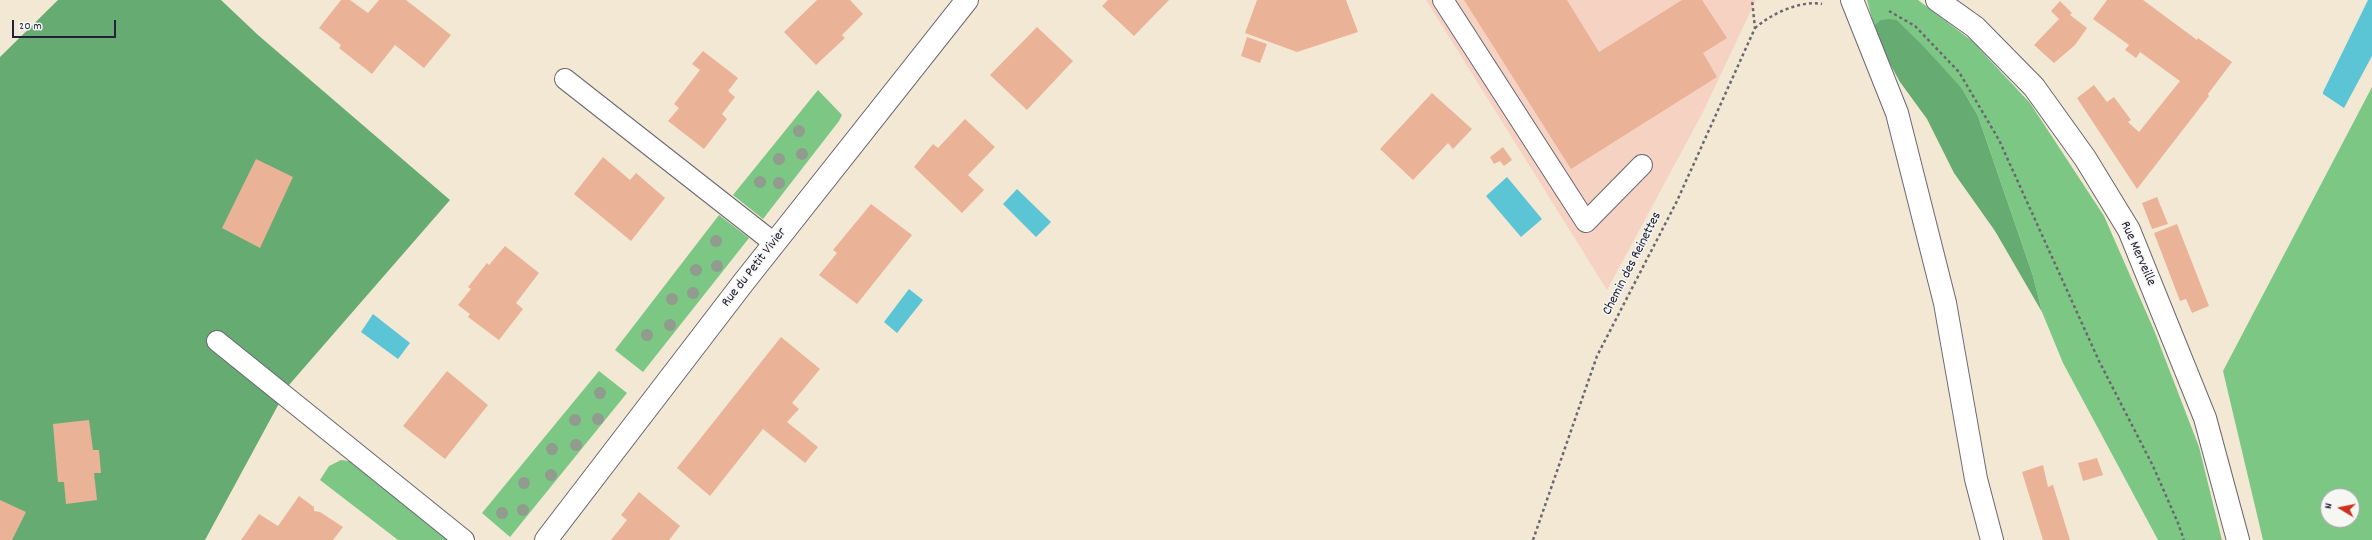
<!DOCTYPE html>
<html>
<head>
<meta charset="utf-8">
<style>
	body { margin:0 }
	#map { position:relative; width:2372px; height:540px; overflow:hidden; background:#f2e8d4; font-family:Dekko,sans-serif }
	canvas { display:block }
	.north { position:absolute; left:2320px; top:488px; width:40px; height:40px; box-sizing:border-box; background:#f6f6f2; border:1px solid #a1a1a9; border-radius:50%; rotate:280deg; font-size:11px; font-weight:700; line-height:16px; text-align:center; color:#22223b }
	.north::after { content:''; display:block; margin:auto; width:14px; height:18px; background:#c8321e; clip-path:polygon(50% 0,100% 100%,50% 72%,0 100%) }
	.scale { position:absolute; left:12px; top:20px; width:104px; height:18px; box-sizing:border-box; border:2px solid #22223b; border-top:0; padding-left:5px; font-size:12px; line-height:14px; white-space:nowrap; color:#22223b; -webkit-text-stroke:3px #f6f6f2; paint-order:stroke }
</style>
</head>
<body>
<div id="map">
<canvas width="2372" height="540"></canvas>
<div class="north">N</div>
<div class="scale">20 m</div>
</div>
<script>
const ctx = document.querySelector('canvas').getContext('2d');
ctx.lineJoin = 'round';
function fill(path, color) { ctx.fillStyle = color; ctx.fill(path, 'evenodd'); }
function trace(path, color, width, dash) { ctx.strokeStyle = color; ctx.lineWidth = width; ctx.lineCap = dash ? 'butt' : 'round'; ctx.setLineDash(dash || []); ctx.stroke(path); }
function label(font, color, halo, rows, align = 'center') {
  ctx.font = font + ' Dekko,sans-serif'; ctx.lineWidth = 3; ctx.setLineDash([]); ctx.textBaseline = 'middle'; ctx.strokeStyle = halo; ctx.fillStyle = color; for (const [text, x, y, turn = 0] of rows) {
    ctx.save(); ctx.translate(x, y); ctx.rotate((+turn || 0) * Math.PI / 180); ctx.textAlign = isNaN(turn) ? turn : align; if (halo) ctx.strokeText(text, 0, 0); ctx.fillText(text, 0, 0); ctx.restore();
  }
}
fill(new Path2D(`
	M1426,0H1756L1703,112L1607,290Z`), '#f6d2c3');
fill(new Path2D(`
	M1867,0H1918L1972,41L2030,103L2104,216L2154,330L2199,447L2222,540H2158L2063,363L2042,312L2033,276L1978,116L1961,87L1897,20L1874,26Z
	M2372,87V540H2263L2223,371ZM2328,496H2352V520H2328Z
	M818,90L842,115L839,121L763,219L733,195Z
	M719,215L749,238L643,372L615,350Z
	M599,371L627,393L510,537L482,513Z
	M341,460L356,462L450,540H398L320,480L329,466Z`), '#7dc784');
fill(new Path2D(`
	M58,0H221L258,35L450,200L289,385L205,540H0V57Z
	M1889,19L1897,20L1923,46L1961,87L1978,116L2033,276L2042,312L1995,231L1954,173L1927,119L1900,82L1879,44L1874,26L1881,20Z`), '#66ac72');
fill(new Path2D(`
	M2368,0H2372V56L2344,108L2323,94V92Z
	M1507,177L1542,219L1521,237L1486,196Z
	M1017,189L1051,222L1036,237L1003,204Z
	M909,289L923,300L897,333L884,322Z
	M373,314L410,343L398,359L361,332Z`), '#5bc5d5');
fill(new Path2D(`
	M341,0H350L368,13L379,0H406L451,35L424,68L395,45L372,74L339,48L341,45L319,28Z
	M817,0H850L863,14L842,35L845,38L816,65L784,32Z
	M1108,0H1169L1134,36L1102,6Z
	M1257,0H1346L1358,32L1297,52L1245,33Z
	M1464,0H1567L1599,52L1682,0H1702L1727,38L1703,53L1717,77L1571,169Z
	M2107,0H2143L2197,40L2198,38L2232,62L2208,94L2209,96L2137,189L2077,98L2094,85L2107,102L2114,97L2131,120L2128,122L2139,132L2180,81L2140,52L2136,58L2125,50L2129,45L2093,19Z
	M2060,1L2072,13L2070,15L2087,28L2075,45L2054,63L2034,45L2059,19L2051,11Z
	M1037,27L1073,61L1027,110L990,75Z
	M1247,37L1267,44L1260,63L1241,56Z
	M703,51L738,78L728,91L735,97L722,114L727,119L704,149L668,121L679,108L674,104L700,70L692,64Z
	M1432,93L1472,129L1453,149L1448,143L1413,180L1380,149Z
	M965,119L995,147L968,175L984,190L962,213L914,167L933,144L938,148Z
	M1503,147L1512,160L1504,166L1500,161L1494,164L1490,157Z
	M603,157L630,180L636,173L665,198L631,241L574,194Z
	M256,159L293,177L260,248L222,228Z
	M2157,197L2168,224L2152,229L2142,203Z
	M871,204L912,235L857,304L819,275L837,253L833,250Z
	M2177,224L2209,306L2192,313L2186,299L2180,301L2154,233Z
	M505,246L539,273L516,303L523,309L499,340L468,317L470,314L458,305L471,289L468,287L487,263L489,265Z
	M781,337L820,369L792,403L799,409L787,422L818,447L805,463L763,429L710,496L677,468Z
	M447,371L488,405L445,459L403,426Z
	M89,420L93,450H99L101,473H94L97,500L66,504L64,482H58L53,424Z
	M2097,458L2103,475L2083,481L2078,463Z
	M2043,465L2048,487L2053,485L2070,540H2043L2022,472Z
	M639,492L680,526L669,540H611L627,520L621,515Z
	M299,496L314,507V511L320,512L343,527L333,540H241L259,514L278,526Z
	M0,500L26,512L12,540H0Z`), '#eab397');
const service = new Path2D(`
	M1443,0L1586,222L1642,165
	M565,79L774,243
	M217,341L464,540`);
const minor = new Path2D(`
	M1852,0L1897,113L1918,196L1945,303L1976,479L1992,540
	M1937,0L1975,27L2034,87L2085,158L2129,230L2205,418L2238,540
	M546,540L743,283L967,0`);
trace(service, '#6b6771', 22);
trace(minor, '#6b6771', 24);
trace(new Path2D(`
	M1889,11L1915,26L1959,72L1999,140L2099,361L2153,466L2178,523L2184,540
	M1755,28C1771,14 1800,0 1822,4
	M1533,540L1597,356L1677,201L1755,28L1752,0`), '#6b6771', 2.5, [3, 3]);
trace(service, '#fff', 20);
trace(minor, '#fff', 22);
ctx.fillStyle = '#919b8e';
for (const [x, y] of [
	[799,131],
	[802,154],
	[779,159],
	[760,182],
	[779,183],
	[716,241],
	[717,266],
	[696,270],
	[693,293],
	[672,299],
	[670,325],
	[647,335],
	[600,393],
	[598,419],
	[575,420],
	[576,445],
	[552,449],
	[551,475],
	[524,483],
	[523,510],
	[502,513]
]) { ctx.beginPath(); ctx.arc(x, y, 6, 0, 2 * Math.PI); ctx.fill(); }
label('14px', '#22223b', '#f6f6f2', [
	["Rue Merveille",2137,254,66],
	["Chemin des Reinettes",1633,264,-63],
	["Rue du Petit Vivier",755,268,-52]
]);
</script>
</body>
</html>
